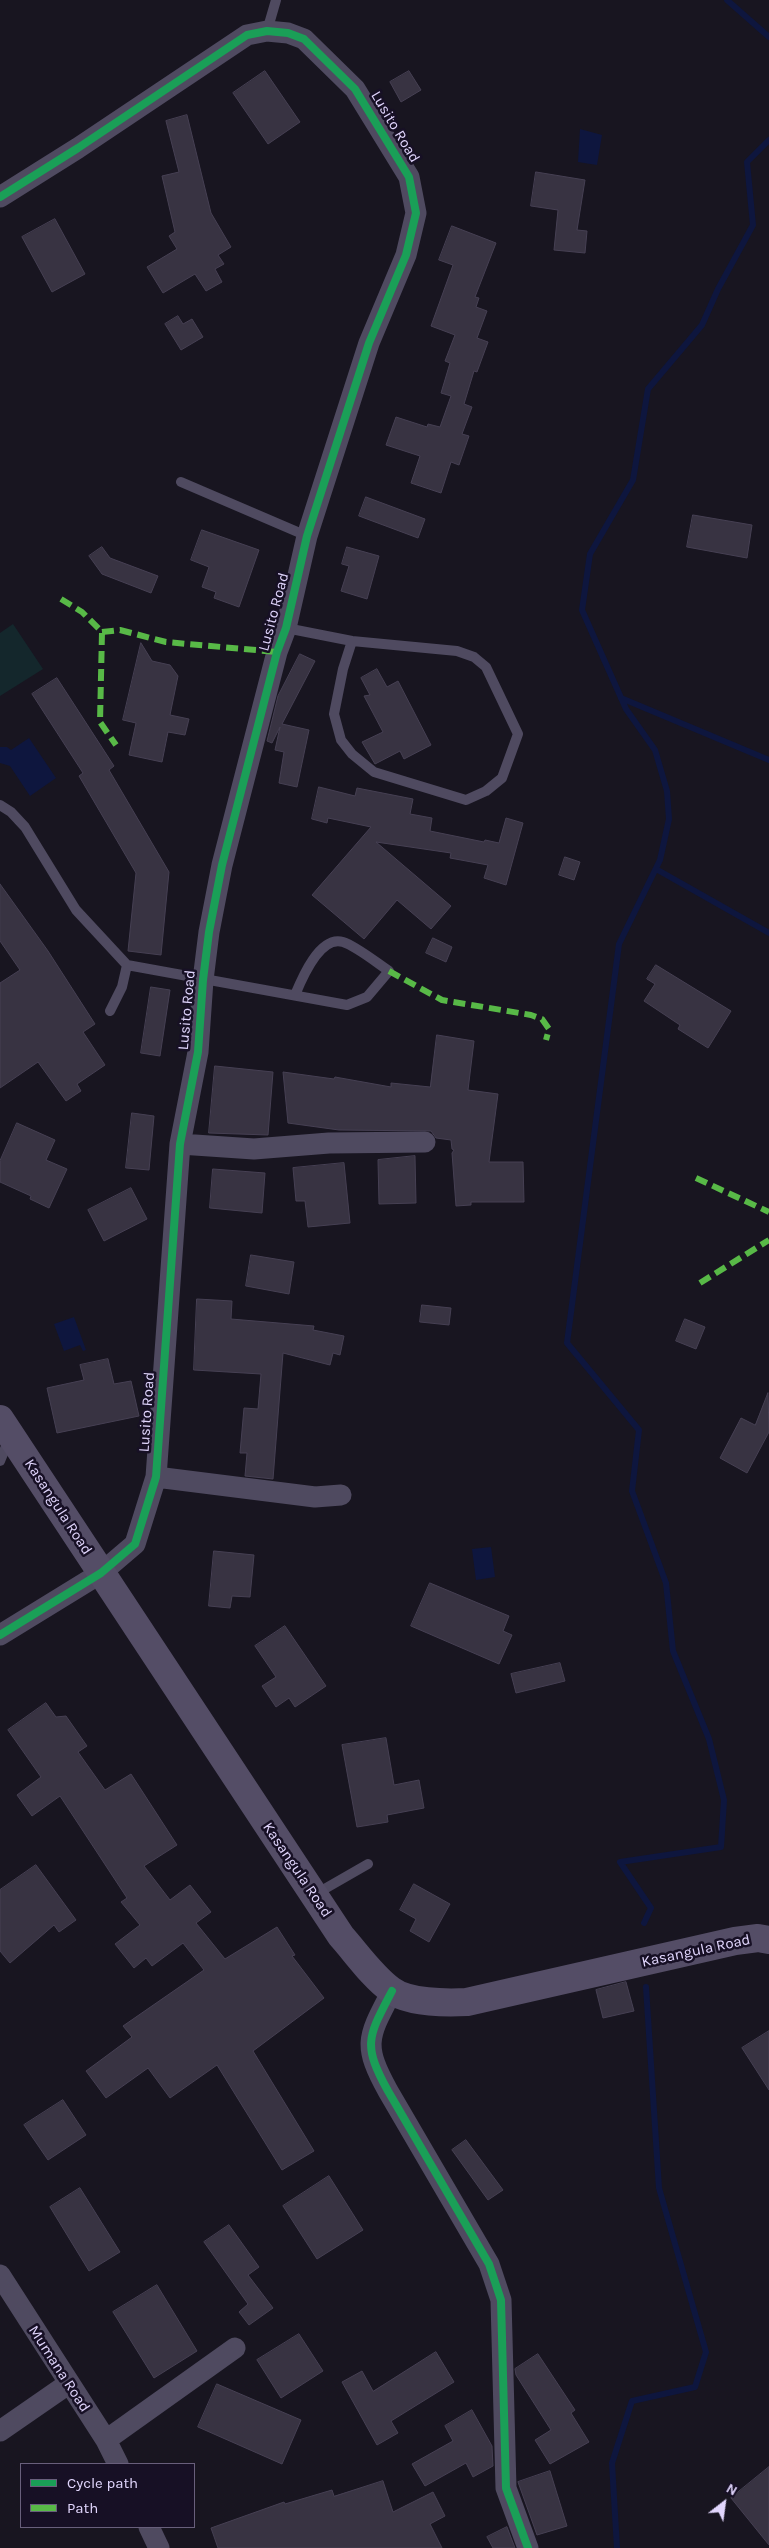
<!DOCTYPE html>
<html>
<head>
<meta charset="utf-8">
<style>
	body { margin:0 }
	#map { position:relative; width:769px; height:2548px; overflow:hidden; background:#181520; font-family:Karla,sans-serif }
	canvas { display:block }
	.legend { position:absolute; left:20px; top:2463px; width:175px; height:65px; box-sizing:border-box; background:#171025; border:1px solid #685f7b; margin:0; padding:6px 9px; list-style:none; font-size:15px; color:#e1d6fd }
	.legend li { display:flex; align-items:center; gap:10px; height:25px }
	.legend b { width:25px; border:1px solid #685f7b }
	.north { position:absolute; left:699px; top:2478px; width:50px; height:50px; -webkit-text-stroke:4px #171025; paint-order:stroke; rotate:30deg; font-size:14px; font-weight:700; line-height:20px; text-align:center; color:#e1d6fd }
	.north::after { content:''; display:block; margin:auto; width:18px; height:22px; background:#e1d6fd; clip-path:polygon(50% 0,100% 100%,50% 72%,0 100%) }
</style>
</head>
<body>
<div id="map">
<canvas width="769" height="2548"></canvas>
<ul class="legend">
<li><b style="height:6px;background:#1a9f57"></b>Cycle path</li>
<li><b style="height:6px;background:#58b947"></b>Path</li>
</ul>
<div class="north">N</div>
</div>
<script>
const ctx = document.querySelector('canvas').getContext('2d');
ctx.lineJoin = 'round';
function fill(path, color) { ctx.fillStyle = color; ctx.fill(path, 'evenodd'); }
function trace(path, color, width, dash) { ctx.strokeStyle = color; ctx.lineWidth = width; ctx.lineCap = dash ? 'butt' : 'round'; ctx.setLineDash(dash || []); ctx.stroke(path); }
function label(font, color, halo, rows, align = 'center') {
  ctx.font = font + ' Karla,sans-serif'; ctx.lineWidth = 5; ctx.setLineDash([]); ctx.textBaseline = 'middle'; ctx.strokeStyle = halo; ctx.fillStyle = color; for (const [text, x, y, turn = 0] of rows) {
    ctx.save(); ctx.translate(x, y); ctx.rotate((+turn || 0) * Math.PI / 180); ctx.textAlign = isNaN(turn) ? turn : align; if (halo) ctx.strokeText(text, 0, 0); ctx.fillText(text, 0, 0); ctx.restore();
  }
}
fill(new Path2D(`
	M13,624L43,669L0,696V633Z`), '#14272c');
fill(new Path2D(`
	M580,129L602,135L597,165L578,162Z
	M29,738L56,778L30,796L10,766L0,763V747H7L11,750Z
	M74,1317L86,1350L83,1351L80,1345L64,1351L54,1324Z
	M491,1547L495,1577L476,1580L472,1549Z`), '#0e163e');
trace(new Path2D(`
	M727,0L769,37
	M621,698L769,760
	M656,869L769,933
	M644,1923L651,1908L620,1862L721,1847L724,1800L709,1739L673,1651L666,1583L632,1491L639,1430L567,1343L619,944L660,860L669,819L667,791L655,750L626,709L582,610L590,554L633,480L648,389L702,325L718,289L753,225L747,162L769,140
	M617,2548L612,2463L632,2401L695,2387L706,2352L659,2188L646,1987`), '#0e163e', 6);
const building = new Path2D(`
	M265,71L300,122L268,144L233,93Z
	M409,71L421,90L401,102L390,82Z
	M187,115L211,213L231,247L218,255L224,264L215,269L222,282L206,291L195,274L163,293L147,267L177,249L169,236L175,232L162,176L179,172L166,121Z
	M536,172L585,180L577,230L587,231L585,253L554,250L558,210L531,206Z
	M55,219L85,274L52,292L22,237Z
	M452,226L496,243L475,297L479,298L476,307L487,311L477,338L488,342L477,372L474,371L464,404L472,407L462,434L469,436L459,465L451,462L441,493L411,483L420,456L386,445L396,417L427,427L428,424L440,427L451,396L441,393L450,363L445,361L455,335L431,326L453,265L439,260Z
	M178,316L183,324L192,319L203,337L181,350L165,324Z
	M366,497L425,519L418,538L359,516Z
	M693,515L752,525L747,558L687,547Z
	M202,530L259,550L239,607L214,598L216,592L202,587L209,567L191,560Z
	M102,547L110,558L158,576L151,593L102,574L89,556Z
	M347,547L379,556L367,599L341,591L349,566L342,564Z
	M141,643L152,661L170,665L178,676L170,715L189,719L185,735L168,732L162,762L129,755L136,723L123,720Z
	M300,654L315,661L282,724L309,730L297,787L279,783L284,752L275,750L280,727L272,743L267,741L278,696Z
	M377,669L387,687L398,681L431,745L404,759L400,751L375,764L362,742L383,732L364,696L370,695L361,678Z
	M57,678L114,766L109,770L169,872L161,955L128,951L136,873L79,776L83,773L32,694Z
	M319,787L355,796L357,788L413,799L410,814L432,818L430,831L484,842L485,840L499,843L506,818L523,823L506,885L484,878L488,865L450,858L451,853L376,842L451,906L431,929L397,900L364,939L312,895L371,827L328,818L327,823L312,819Z
	M565,857L580,862L574,880L559,875Z
	M0,884L48,951L95,1024L83,1032L105,1065L77,1084L81,1091L66,1101L38,1062L0,1088V983L20,970L0,941Z
	M433,938L452,947L446,962L426,953Z
	M656,965L731,1011L708,1048L678,1029L680,1025L644,1001L655,984L647,979Z
	M151,987L170,990L160,1056L141,1053Z
	M437,1035L474,1041L468,1090L498,1094L489,1162H523L524,1202H471V1205L456,1206L452,1153L454,1150L452,1149L451,1140L436,1138L431,1131L339,1130L288,1123L283,1072L334,1079L335,1077L391,1087V1083L430,1087Z
	M215,1066L273,1072L268,1135L209,1133Z
	M132,1113L154,1116L149,1170L126,1168Z
	M17,1123L55,1140L46,1160L67,1169L49,1208L30,1199L31,1196L0,1182V1161Z
	M415,1156L416,1203L379,1204L378,1160Z
	M344,1163L350,1223L308,1227L305,1201H296L293,1168Z
	M213,1169L265,1173L262,1213L210,1208Z
	M131,1188L147,1219L104,1241L88,1210Z
	M251,1255L294,1262L289,1294L246,1286Z
	M197,1299L232,1301L231,1319L314,1326L313,1330L344,1336L340,1355L333,1353L330,1365L283,1353L273,1479L245,1476L247,1453H240L244,1408L258,1409L261,1374L194,1370Z
	M422,1305L451,1308L449,1325L420,1322Z
	M685,1319L705,1327L696,1349L676,1341Z
	M108,1359L114,1384L131,1381L139,1416L57,1433L47,1388L84,1380L80,1365Z
	M768,1393L769,1432L747,1473L720,1458L741,1418L755,1425Z
	M214,1551L254,1555L250,1597L232,1596L230,1608L209,1606Z
	M430,1583L509,1616L503,1631L512,1635L499,1664L411,1626Z
	M285,1626L326,1686L295,1707L289,1698L276,1707L262,1686L276,1677L255,1646Z
	M560,1663L565,1681L516,1693L511,1674Z
	M46,1703L56,1717L66,1716L87,1746L78,1752L105,1790L131,1774L177,1845L144,1866L170,1900L190,1885L211,1912L196,1923L225,1959L277,1927L295,1955L292,1956L324,1998L253,2051L314,2151L282,2170L217,2065L170,2098L148,2068L106,2098L86,2071L132,2037L123,2026L204,1970L183,1943L152,1966L146,1958L134,1968L115,1944L140,1925L121,1902L127,1898L60,1796L32,1816L17,1795L41,1777L8,1730Z
	M386,1738L394,1785L419,1780L424,1808L387,1815L388,1822L357,1827L342,1745Z
	M36,1865L76,1920L59,1932L54,1925L10,1963L0,1951V1890Z
	M414,1884L450,1904L429,1942L410,1931L416,1919L400,1910Z
	M626,1982L634,2011L603,2018L596,1990Z
	M769,2031V2090L742,2048Z
	M63,2100L86,2135L48,2160L24,2125Z
	M466,2140L503,2190L488,2200L452,2150Z
	M329,2176L363,2230L317,2259L283,2206Z
	M80,2188L120,2252L89,2271L50,2207Z
	M229,2225L259,2267L248,2275L273,2308L249,2325L239,2312L248,2304L204,2242Z
	M157,2285L197,2351L154,2378L113,2312Z
	M299,2334L323,2371L281,2398L257,2360Z
	M436,2352L454,2382L391,2421L398,2433L377,2445L342,2382L362,2371L373,2391Z
	M538,2354L575,2410L571,2413L589,2442L550,2464L535,2440L551,2430L516,2375L515,2369Z
	M217,2384L301,2420L282,2464L198,2427Z
	M472,2410L492,2446L493,2466L473,2477L466,2463L425,2486L412,2464L453,2441L445,2426Z
	M769,2467V2545L731,2498Z
	M550,2471L567,2526L537,2535L518,2482Z
	M383,2481L393,2512L433,2492L445,2516L430,2524L442,2548H218L211,2528L284,2502L285,2504L332,2490L334,2496Z
	M507,2527L515,2548H493L487,2537Z`);
fill(building, '#383342');
trace(building, '#464053', 1);
trace(new Path2D(`
	M267,31L276,0
	M181,482L307,536
	M286,628L352,641L457,651L474,657L486,667L518,734L502,778L486,791L466,800L374,772L352,754L341,740L334,714L343,669L352,641
	M0,805L11,812L25,827L76,910L127,965L347,1005L367,997L389,971C377,963 356,946 343,942C320,935 302,978 295,995
	M110,1011L122,987L127,965
	M0,1461L9,1439
	M314,1895L368,1864`), '#4f4a60', 10);
trace(new Path2D(`
	M0,197L78,148L247,35L267,31L288,33L304,39L355,89L409,177L416,213L406,255L369,343L307,536L286,628L277,652L222,865L209,932L203,980L198,1052L180,1144L156,1477L135,1544L101,1573L0,1635
	M180,1144L254,1149L329,1143L425,1142
	M156,1477L315,1497L341,1495
	M392,1991C368,2037 362,2044 388,2091L489,2264L501,2300L506,2488L528,2548
	M0,2275L106,2440L118,2464
	M0,2431L68,2384
	M106,2440L235,2348
	M149,2527L159,2548`), '#4f4a60', 21);
trace(new Path2D(`
	M0,1419L341,1936C357,1954 372,1976 391,1990C408,2003 446,2003 467,2002L735,1941L758,1938L769,1940`), '#544d66', 28);
trace(new Path2D(`
	M61,599L82,612L102,632L100,722L116,745
	M102,632L120,630L166,642L277,652
	M389,971L442,1000L531,1015L542,1019L549,1029L546,1040
	M696,1178L769,1212
	M700,1283L769,1240`), '#58b947', 6, [12, 6]);
trace(new Path2D(`
	M0,197L78,148L247,35L267,31L288,33L304,39L355,89L409,177L416,213L406,255L369,343L307,536L286,628L277,652L222,865L209,932L203,980L198,1052L180,1144L156,1477L135,1544L101,1573L0,1635
	M392,1991C368,2037 362,2044 388,2091L489,2264L501,2300L506,2488L528,2548`), '#1a9f57', 8);
label('15px', '#e1d6fd', '#171025', [
	["Lusito Road",395,127,59],
	["Lusito Road",274,612,-75],
	["Lusito Road",187,1010,-85],
	["Lusito Road",147,1412,-86],
	["Kasangula Road",58,1507,57],
	["Kasangula Road",297,1870,56],
	["Kasangula Road",696,1951,-12],
	["Mumana Road",59,2369,57]
]);
</script>
</body>
</html>
